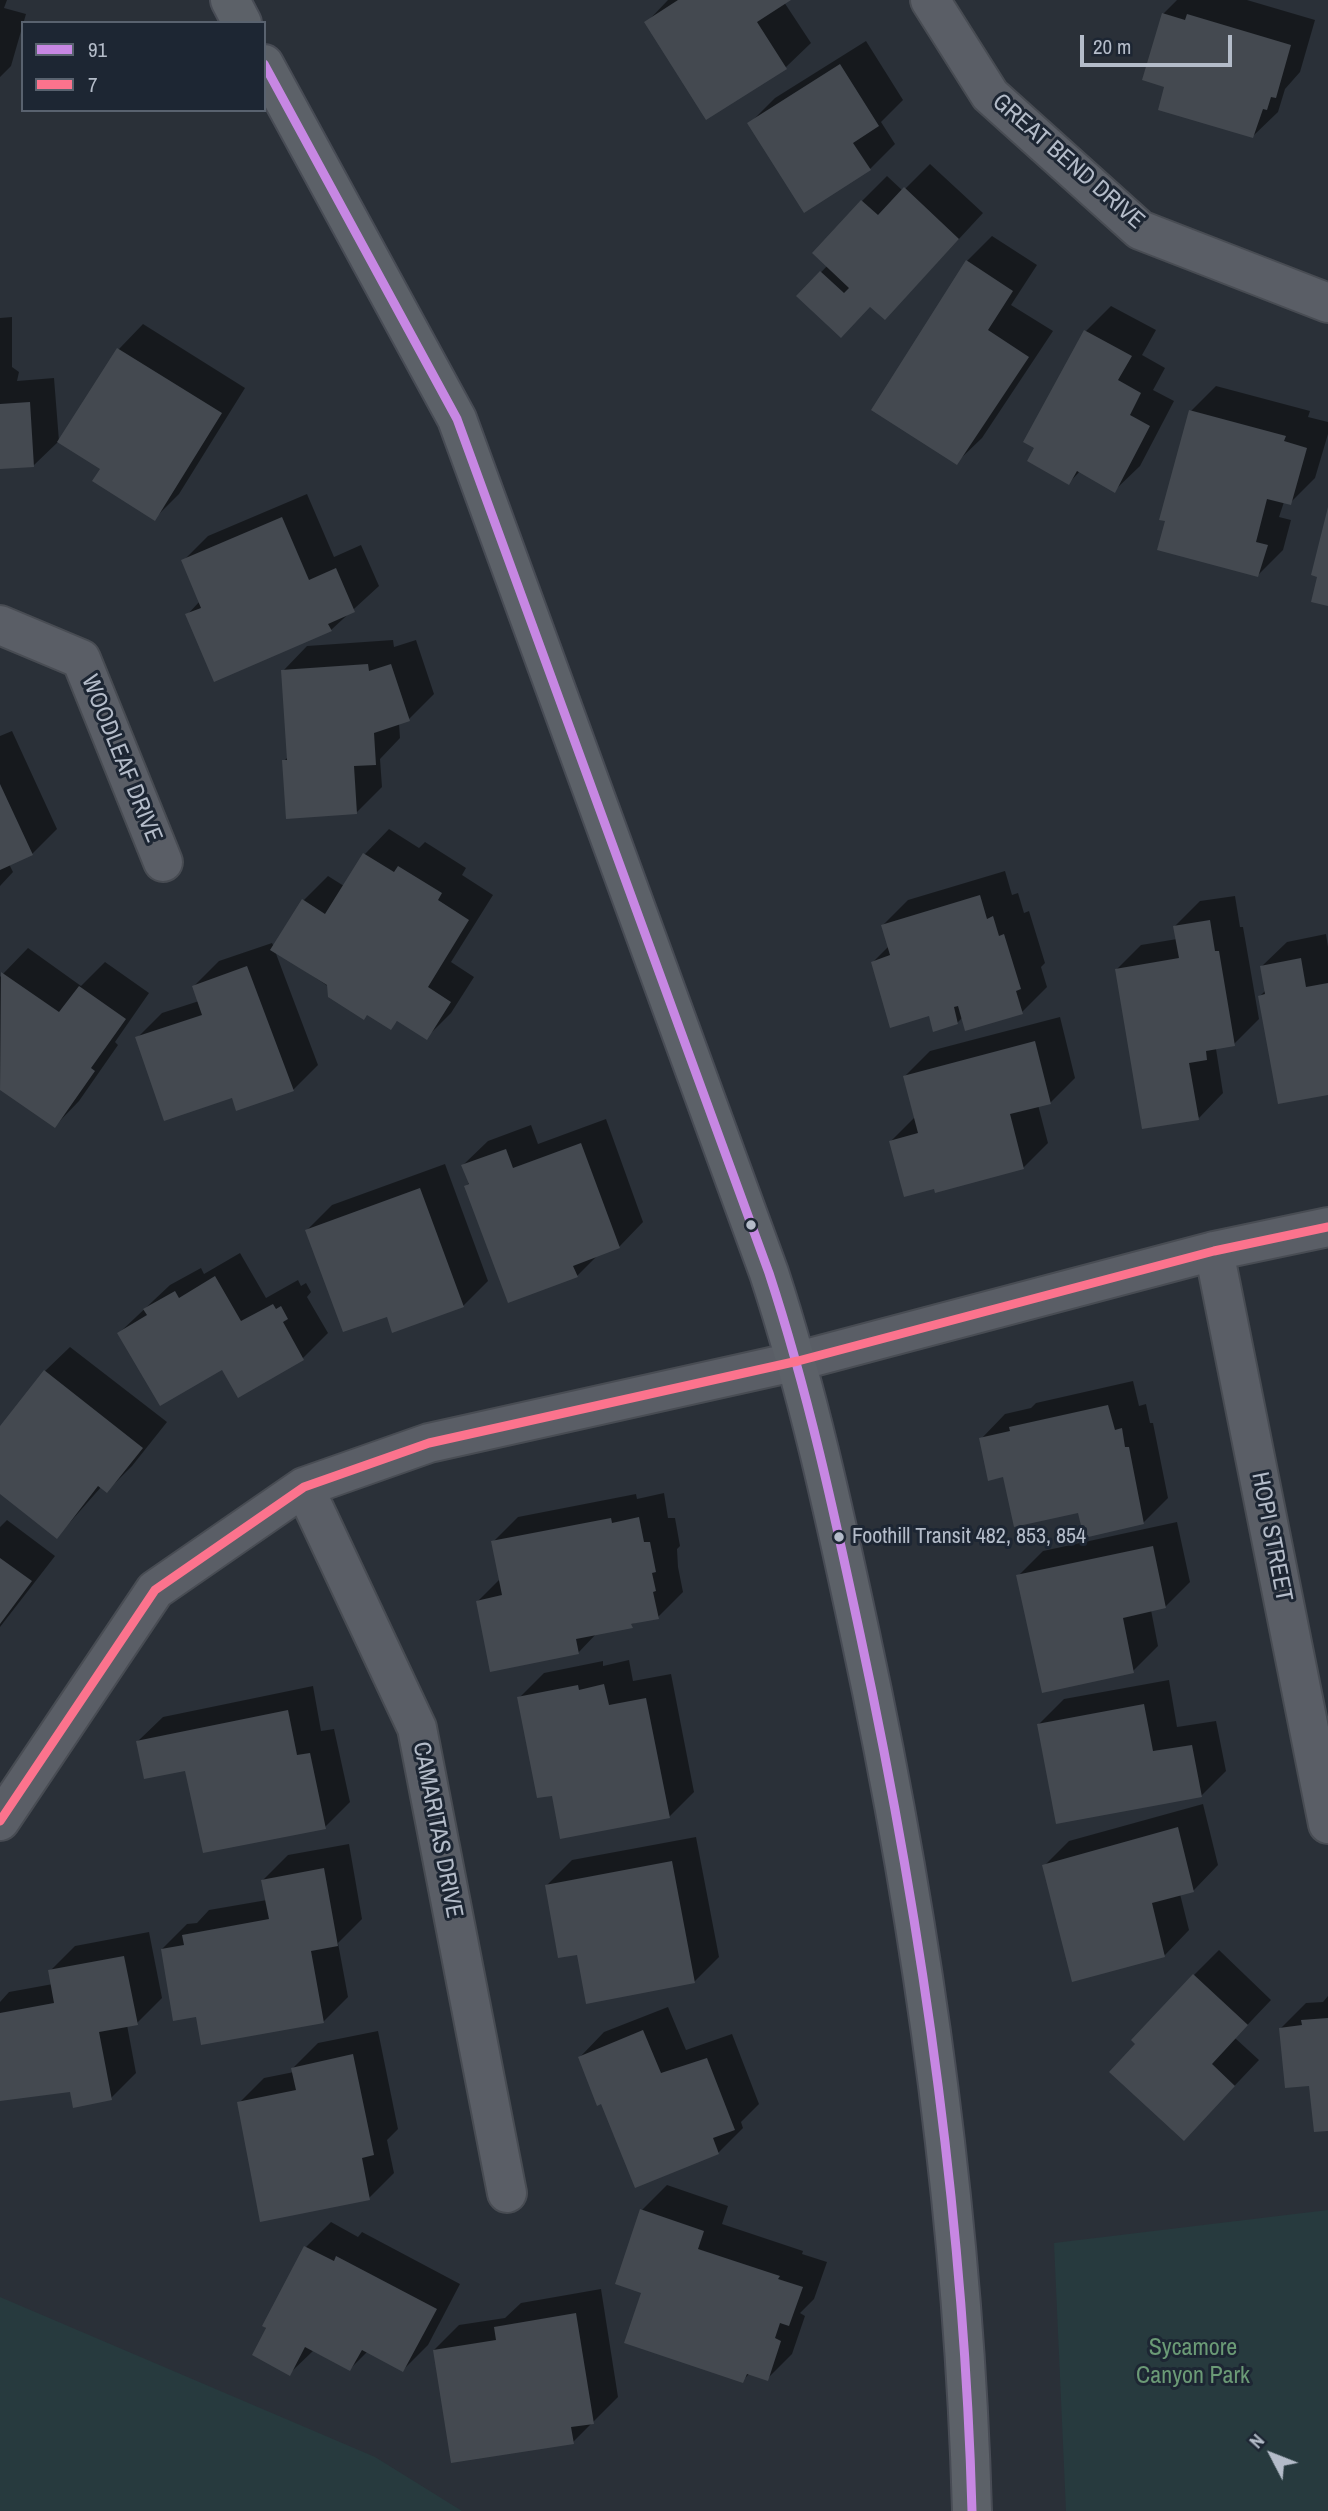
<!DOCTYPE html>
<html>
<head>
<meta charset="utf-8">
<style>
	body { margin:0 }
	#map { position:relative; width:1328px; height:2511px; overflow:hidden; background:#2a3038; font-family:"Archivo Narrow",sans-serif }
	canvas { display:block }
	.legend { position:absolute; left:21px; top:21px; width:245px; height:91px; box-sizing:border-box; background:#1d2633; border:2px solid #59626f; margin:0; padding:9px 12px; list-style:none; font-size:21px; color:#b4bcc9 }
	.legend li { display:flex; align-items:center; gap:14px; height:35px }
	.legend b { width:35px; border:2px solid #59626f }
	.north { position:absolute; left:1237px; top:2420px; width:70px; height:70px; -webkit-text-stroke:5px #1d2633; paint-order:stroke; rotate:312deg; font-size:19px; font-weight:700; line-height:28px; text-align:center; color:#b4bcc9 }
	.north::after { content:''; display:block; margin:auto; width:24px; height:32px; background:#b4bcc9; clip-path:polygon(50% 0,100% 100%,50% 72%,0 100%) }
	.scale { position:absolute; left:1080px; top:35px; width:152px; height:32px; box-sizing:border-box; border:4px solid #b4bcc9; border-top:0; padding-left:9px; font-size:21px; line-height:24px; white-space:nowrap; color:#b4bcc9; -webkit-text-stroke:5px #1d2633; paint-order:stroke }
</style>
</head>
<body>
<div id="map">
<canvas width="1328" height="2511"></canvas>
<ul class="legend">
<li><b style="height:9px;background:#c787e3"></b>91</li>
<li><b style="height:9px;background:#fc738d"></b>7</li>
</ul>
<div class="north">N</div>
<div class="scale">20 m</div>
</div>
<script>
const ctx = document.querySelector('canvas').getContext('2d');
ctx.lineJoin = 'round';
function fill(path, color) { ctx.fillStyle = color; ctx.fill(path, 'evenodd'); }
function trace(path, color, width, dash) { ctx.strokeStyle = color; ctx.lineWidth = width; ctx.lineCap = dash ? 'butt' : 'round'; ctx.setLineDash(dash || []); ctx.stroke(path); }
function label(font, color, halo, rows, align = 'center') {
  ctx.font = font + ' "Archivo Narrow",sans-serif'; ctx.lineWidth = 6; ctx.setLineDash([]); ctx.textBaseline = 'middle'; ctx.strokeStyle = halo; ctx.fillStyle = color; for (const [text, x, y, turn = 0] of rows) {
    ctx.save(); ctx.translate(x, y); ctx.rotate((+turn || 0) * Math.PI / 180); ctx.textAlign = isNaN(turn) ? turn : align; if (halo) ctx.strokeText(text, 0, 0); ctx.fillText(text, 0, 0); ctx.restore();
  }
}
fill(new Path2D(`
	M1328,2210V2511H1066L1054,2243Z
	M0,2297L375,2457L462,2511H0Z`), '#273a3e');
fill(new Path2D(`
	M0,0H7L4,8L26,14L11,66L0,77Z
	M668,0H788L784,2L811,43L786,67L646,23Z
	M1177,0H1247L1315,20L1300,72L1285,89L1278,112L1253,136L1163,14Z
	M866,41L903,100L881,122L895,144L870,169L750,123L775,98Z
	M930,164L983,213L909,293L885,318L870,305L798,296L828,265L862,201L887,176L903,191Z
	M992,236L1037,265L1011,305L1053,331L982,438L957,462L967,261Z
	M1111,306L1156,330L1142,355L1165,368L1153,390L1174,401L1140,466L1115,490L1080,471L1069,483L1036,447L1026,442L1086,331Z
	M12,317V367L19,372L17,381L54,378L59,441L34,465L0,468V318Z
	M143,324L245,388L179,494L155,518L102,469L119,349Z
	M1216,386L1310,411L1308,417L1328,422V434L1315,478L1290,503L1284,502L1279,517L1291,520L1283,550L1258,575L1191,411Z
	M307,494L334,557L361,545L379,586L331,630L187,615L200,601L183,561L208,536Z
	M393,640L394,647L416,640L434,694L409,719L399,723L400,738L380,759L382,787L357,812L284,761L289,756L283,671L307,646Z
	M12,731L57,829L32,854L9,864L13,872L0,886V736Z
	M389,829L419,848L425,842L466,868L462,875L493,895L451,962L474,977L451,1013L427,1037L398,1020L391,1028L275,951L318,1065L293,1090L233,1096L137,1038L162,1013L199,1001L194,986L219,961L272,943L274,947L303,901L328,876L344,886L365,854Z
	M1005,871L1012,895L1018,893L1024,913L1029,911L1045,963L1041,967L1047,987L1022,1012L963,1017L957,1023L930,1013L873,962L889,946L883,925L908,900Z
	M1235,896L1240,927H1243L1259,1019L1234,1044L1216,1049L1223,1093L1199,1118L1116,970L1141,945L1177,939L1175,926L1200,901Z
	M1326,934L1328,947V1093L1260,996L1266,990L1262,966L1287,942Z
	M28,948L81,986L105,962L149,993L115,1042L118,1045L79,1101L55,1126L0,1088V977Z
	M1060,1017L1075,1078L1050,1103L1038,1105L1048,1143L1023,1168L891,1141L915,1117L905,1076L930,1051Z
	M606,1119L643,1222L619,1247L598,1255L577,1276L466,1186L470,1182L463,1165L488,1141L531,1125L538,1144Z
	M445,1164L488,1281L463,1306L388,1314L307,1230L332,1205Z
	M240,1253L266,1298L298,1280L301,1286L306,1283L311,1292L307,1297L328,1333L303,1358L239,1396L223,1368L119,1333L170,1285L201,1268L204,1274Z
	M70,1347L167,1422L132,1466L107,1491L102,1486L57,1537L0,1492V1429L45,1371Z
	M1133,1381L1139,1406L1146,1404L1150,1423H1153L1168,1498L1143,1523L1080,1511L1004,1475L981,1439L1005,1414L1031,1408L1036,1403Z
	M664,1493L668,1518H675L680,1546L677,1549L678,1567L683,1592L658,1617L597,1633L578,1653L478,1601L500,1579L493,1542L518,1517L636,1494L637,1499Z
	M7,1520L55,1556L0,1627V1527Z
	M1177,1522L1190,1582L1165,1607L1151,1610L1158,1646L1133,1671L1018,1576L1043,1551Z
	M629,1660L633,1681L671,1674L694,1792L669,1817L553,1794L519,1698L544,1673L603,1661V1666Z
	M1169,1680L1177,1727L1216,1721L1226,1771L1201,1796L1039,1724L1064,1699Z
	M313,1686L321,1731L334,1729L350,1802L325,1827L187,1769L138,1741L163,1717Z
	M1203,1804L1218,1865L1194,1890L1180,1894L1189,1930L1165,1955L1044,1866L1069,1841Z
	M696,1837L719,1957L694,1982L579,1953L547,1885L572,1860Z
	M349,1844L362,1919L338,1943L348,1997L323,2022L198,2015L162,1949L187,1924L197,1923L209,1910L267,1900L263,1880L288,1855Z
	M149,1932L162,1998L137,2023L127,2025L136,2073L111,2098L72,2090L0,2099V2002L9,1992L53,1984L50,1971L75,1946Z
	M1219,1950L1271,2000L1235,2038L1259,2060L1184,2139L1194,1975Z
	M1328,1996V2129L1310,2084L1281,2028L1306,2003L1323,2002Z
	M668,2007L686,2050L732,2034L759,2104L741,2122L743,2128L718,2153L602,2101L580,2057L604,2032Z
	M378,2031L398,2129L387,2140L394,2173L369,2198L239,2103L264,2078L294,2072L293,2068L318,2043Z
	M667,2185L728,2206L722,2224L803,2251L802,2254L827,2262L814,2299L800,2313L805,2316L792,2354L767,2379L750,2373L742,2381L643,2292L642,2210Z
	M331,2222L358,2237L362,2232L460,2284L428,2345L403,2370L368,2351L350,2369L314,2350L290,2373L264,2325L306,2247Z
	M601,2289L618,2397L573,2442L434,2350L459,2325L505,2318L521,2303Z`), '#0007');
fill(new Path2D(`
	M678,0H791L757,22L787,69L706,120L644,22Z
	M1162,13L1185,20L1187,14L1291,45L1276,98L1271,97L1267,110L1263,109L1253,138L1158,110L1164,87L1142,80Z
	M840,64L879,126L853,143L871,170L804,213L747,123Z
	M904,187L959,239L885,320L870,307L841,338L796,296L820,271L844,293L849,288L812,253L861,200L878,215Z
	M966,260L1013,291L988,330L1029,357L957,465L871,410Z
	M1084,330L1132,356L1118,380L1141,393L1130,415L1150,426L1115,493L1077,471L1069,485L1027,461L1034,448L1023,442Z
	M117,348L222,413L155,521L92,481L100,469L57,442Z
	M30,402L34,467L0,469V404Z
	M1189,410L1286,436L1284,441L1307,448L1291,505L1267,499L1256,542L1268,545L1258,577L1157,550L1165,521L1159,520Z
	M1328,507V606L1311,602L1317,577L1311,575Z
	M282,517L309,580L336,568L355,612L328,624L332,631L214,682L185,614L201,608L181,560Z
	M368,664L369,671L391,664L410,721L374,733L376,765L354,766L357,814L286,819L282,760H287L281,670Z
	M0,784L33,855L0,870Z
	M363,853L394,872L398,866L442,893L438,900L469,920L428,987L451,1002L427,1040L397,1021L391,1030L367,1015L364,1020L328,997L327,985L270,950L302,899L325,914Z
	M980,895L987,919L993,916L999,936L1004,934L1021,989L1016,991L1023,1014L965,1031L958,1006L954,1007L958,1024L933,1032L929,1016L890,1028L871,962L890,955L881,925Z
	M1210,920L1215,951H1219L1235,1046L1206,1051L1207,1060L1189,1063L1199,1120L1142,1129L1115,969L1179,958L1173,926Z
	M1301,958L1306,987L1328,983V1095L1278,1104L1258,996L1265,994L1260,966Z
	M247,966L294,1091L236,1111L232,1098L164,1121L135,1037L202,1015L192,986Z
	M1,972L59,1012L79,986L126,1019L91,1068L95,1071L55,1128L0,1090Z
	M1035,1041L1051,1104L1010,1114L1024,1169L935,1193L934,1189L904,1197L889,1141L918,1133L903,1076Z
	M581,1143L620,1248L573,1266L578,1277L508,1303L464,1186L469,1184L461,1165L506,1149L513,1168Z
	M420,1188L464,1307L392,1333L387,1317L343,1332L305,1230Z
	M215,1276L241,1321L273,1304L276,1309L281,1306L288,1319L283,1322L304,1360L238,1398L222,1370L160,1406L117,1333L147,1315L143,1309L175,1291L179,1298Z
	M44,1370L143,1448L107,1493L98,1486L57,1539L0,1494V1426Z
	M1108,1405L1115,1430L1122,1428L1125,1447H1129L1144,1524L1084,1538L1078,1513L1014,1527L1003,1477L988,1481L979,1438L1010,1431L1009,1427Z
	M639,1517L644,1542H650L656,1572L652,1573L656,1591L653,1592L659,1619L631,1624L633,1628L576,1639L579,1654L490,1672L476,1601L502,1595L491,1541L611,1518L612,1523Z
	M1153,1546L1166,1608L1123,1618L1134,1673L1042,1693L1016,1575Z
	M0,1558L32,1581L0,1624Z
	M604,1684L609,1705L646,1698L670,1818L560,1839L552,1796L537,1798L517,1697L578,1685L579,1690Z
	M1144,1704L1153,1751L1192,1745L1202,1797L1056,1824L1037,1724Z
	M288,1710L297,1755L310,1753L326,1829L203,1853L185,1771L144,1779L136,1741Z
	M1178,1827L1194,1892L1152,1903L1165,1957L1072,1982L1042,1865Z
	M672,1861L695,1983L586,2004L577,1955L558,1958L545,1885Z
	M324,1868L338,1946L311,1951L324,2023L201,2045L196,2017L173,2021L161,1949L184,1945L182,1935L269,1919L261,1880Z
	M124,1956L138,2025L99,2032L112,2100L73,2108L70,2092L0,2101V2013L54,2003L48,1970Z
	M1193,1974L1248,2025L1212,2064L1235,2086L1184,2141L1109,2072L1135,2044L1131,2040Z
	M1328,2018V2131L1314,2132L1309,2086L1285,2088L1279,2028L1302,2025L1301,2020Z
	M643,2030L661,2073L707,2058L735,2130L713,2138L719,2154L635,2188L601,2104L597,2106L578,2057Z
	M353,2054L374,2155L362,2158L370,2200L260,2222L237,2102L296,2090L291,2068Z
	M640,2209L704,2231L698,2249L780,2276L778,2279L803,2287L789,2326L780,2323L775,2338L781,2341L768,2381L747,2374L743,2383L624,2343L641,2293L615,2284Z
	M304,2246L334,2261L336,2256L437,2309L403,2372L362,2350L350,2371L305,2347L290,2376L252,2355L266,2328L262,2326Z
	M576,2313L594,2424L571,2427L574,2444L451,2463L433,2350L496,2340L494,2327Z`), '#444950');
const minor = new Path2D(`
	M930,0L990,95L1140,230L1328,303
	M0,625L81,659L163,862
	M1214,1251L1328,1824
	M304,1487L417,1728L507,2193
	M0,1821L155,1590L304,1487L429,1443L798,1361L1214,1251L1328,1227`);
const major = new Path2D(`
	M230,0L242,23
	M264,64L457,419L769,1273C808,1392 834,1512 860,1634C921,1918 964,2221 972,2511`);
trace(minor, '#484c53', 42);
trace(major, '#484c55', 42);
trace(minor, '#5a5e66', 38);
trace(major, '#5c6168', 38);
trace(new Path2D(`
	M264,64L457,419L769,1273C808,1392 834,1512 860,1634C921,1918 964,2221 972,2511`), '#c787e3', 9);
trace(new Path2D(`
	M0,1821L155,1590L304,1487L429,1443L798,1361L1214,1251L1328,1227`), '#fc738d', 9);
for (const [x, y, r, color] of [
	[751,1225,6,"#b4bcc9"],
	[839,1537,6,"#b4bcc9"]
]) { const dot = new Path2D(); dot.arc(x, y, r, 0, 2 * Math.PI); ctx.fillStyle = color; ctx.fill(dot); trace(dot, '#1d2633', 2.5); }
label('22px', '#b4bcc9', '#1d2633', [
	["Foothill Transit 482, 853, 854",852,1537]
], 'left');
label('24px', '#b4bcc9', '#1d2633', [
	["GREAT BEND DRIVE",1068,162,41],
	["WOODLEAF DRIVE",121,759,68],
	["HOPI STREET",1271,1537,79],
	["CAMARITAS DRIVE",437,1830,79]
]);
label('24px', '#6b9a76', '#1d2633', [
	["Sycamore",1193,2349],
	["Canyon Park",1193,2377]
]);
</script>
</body>
</html>
